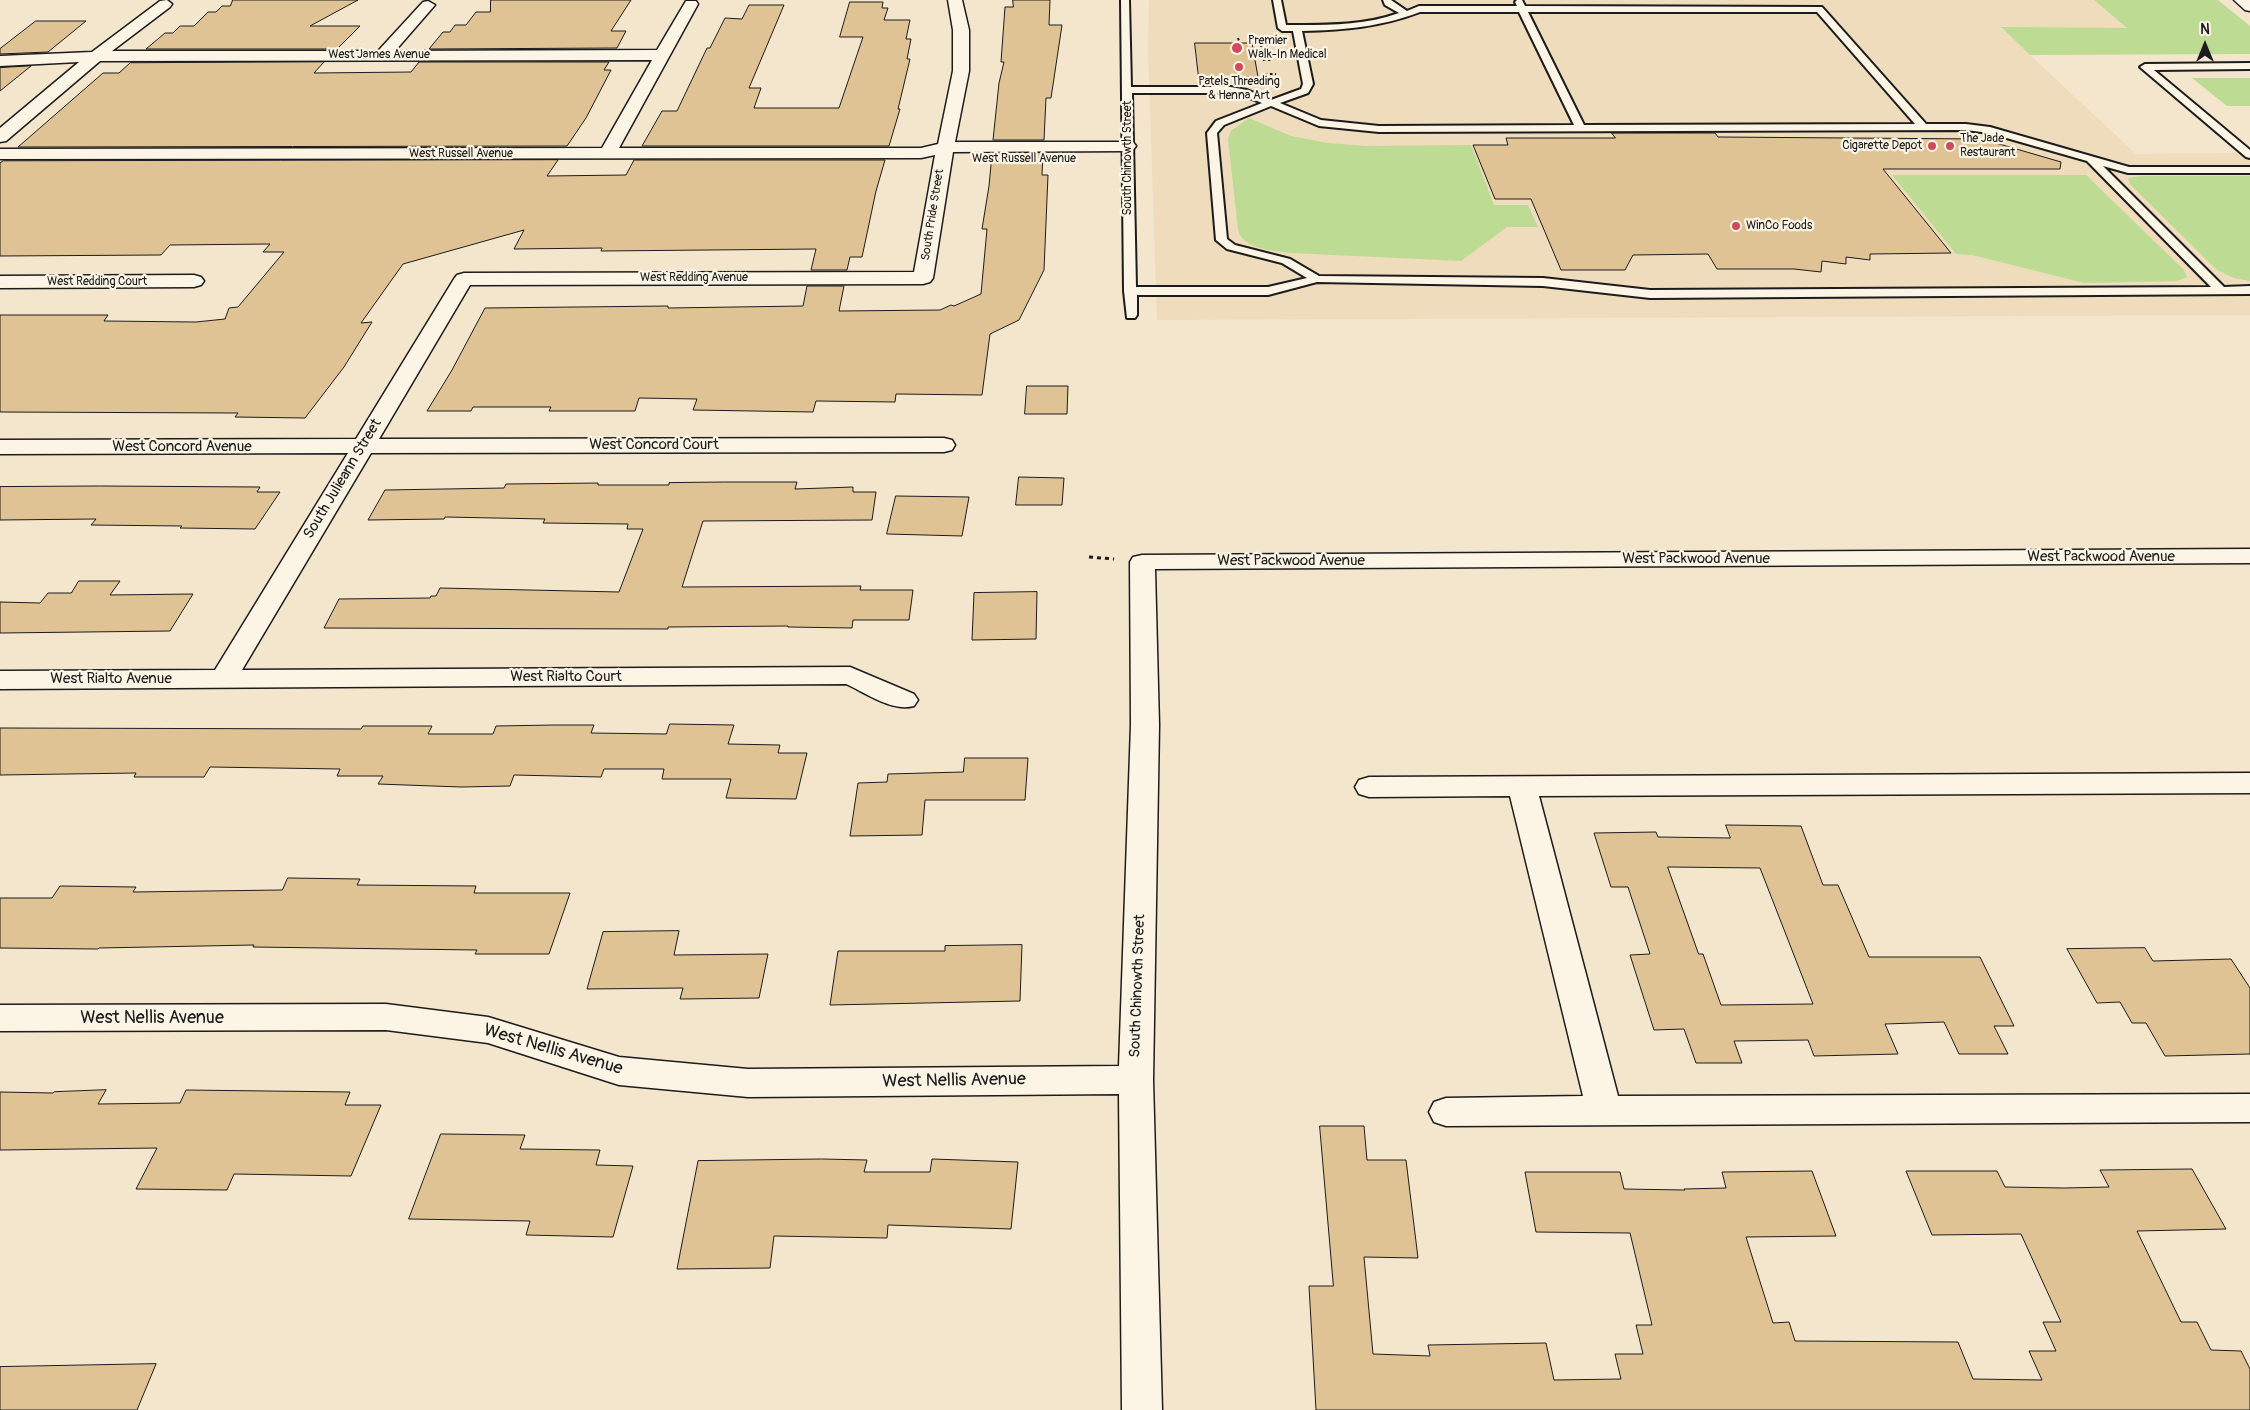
<!DOCTYPE html>
<html>
<head>
<meta charset="utf-8">
<style>
	body { margin:0 }
	#map { position:relative; width:2250px; height:1410px; overflow:hidden; background:#f4e6cd; font-family:Pangolin,sans-serif }
	canvas { display:block }
	.north { position:absolute; left:2180px; top:20px; width:50px; height:50px; -webkit-text-stroke:4px #fcf5e5; paint-order:stroke; rotate:0deg; font-size:14px; font-weight:700; line-height:20px; text-align:center; color:#1c1c1c }
	.north::after { content:''; display:block; margin:auto; width:18px; height:22px; background:#1c1c1c; clip-path:polygon(50% 0,100% 100%,50% 72%,0 100%) }
</style>
</head>
<body>
<div id="map">
<canvas width="2250" height="1410"></canvas>
<div class="north">N</div>
</div>
<script>
const ctx = document.querySelector('canvas').getContext('2d');
ctx.lineJoin = 'round';
function fill(path, color) { ctx.fillStyle = color; ctx.fill(path, 'evenodd'); }
function trace(path, color, width, dash) { ctx.strokeStyle = color; ctx.lineWidth = width; ctx.lineCap = dash ? 'butt' : 'round'; ctx.setLineDash(dash || []); ctx.stroke(path); }
function label(font, color, halo, rows, align = 'center') {
  ctx.font = font + ' Pangolin,sans-serif'; ctx.lineWidth = 4.5; ctx.setLineDash([]); ctx.textBaseline = 'middle'; ctx.strokeStyle = halo; ctx.fillStyle = color; for (const [text, x, y, turn = 0] of rows) {
    ctx.save(); ctx.translate(x, y); ctx.rotate((+turn || 0) * Math.PI / 180); ctx.textAlign = isNaN(turn) ? turn : align; if (halo) ctx.strokeText(text, 0, 0); ctx.fillText(text, 0, 0); ctx.restore();
  }
}
fill(new Path2D(`
	M1149,0H2094L2128,28H2001L2136,154L2250,153V315L1157,320L1148,48Z`), '#eedcbc');
fill(new Path2D(`
	M2094,0H2218L2250,26V54L2030,55L2001,27L2127,28Z
	M2192,78H2250V106H2227Z
	M1249,118L1291,136L1328,143L1366,146L1471,145L1494,205H1528L1538,227H1507L1461,261L1291,253C1273,250 1242,250 1238,229L1228,139L1231,131Z
	M1892,175H2086L2184,270L2187,277L2177,281L2084,283L1972,255L1956,254Z
	M2140,176H2250V281L2234,278L2217,270L2130,184L2128,178Z`), '#bddb93');
const building = new Path2D(`
	M233,0H358L310,26H360L337,49H146L165,33H173L180,26H194L208,12H216L222,6H230Z
	M491,0H631L611,31H626L617,48L429,49L443,32H450L455,25H466L476,12H490Z
	M1013,0H1050L1049,25H1062L1051,98H1046L1044,140H993L999,83L1004,62H1001L1005,7H1013Z
	M850,2H883L882,8H888L884,20H910L906,39H911L907,59H910L898,109H900L889,146H642L662,111H677L707,48H710L725,18L742,19L749,5H784L749,88H761L754,108H839L863,37H840Z
	M36,21H86L48,52L0,54V49Z
	M1195,43H1252L1258,77L1199,78Z
	M324,62L314,73L411,72L419,62H609L604,70H611L586,118L567,146L18,147L103,73H119L130,63Z
	M31,66L0,91V68Z
	M1612,133H1715L1718,137L1982,139L2061,162L2060,169H1883L1951,253L1870,254V260L1846,257V264L1822,261L1821,272L1794,269H1717L1708,254L1633,255L1625,270H1561L1531,199H1495L1473,145H1508L1506,138H1615Z
	M1043,153L1042,175H1048L1044,270L1019,320L990,334L982,395L896,394L895,402L816,401L813,412L693,410L697,399L639,398L635,411H549L551,407H473L471,411H427L452,370L485,308L668,306V308L803,306L807,286H844L839,311L940,310L951,305L954,306L981,294L987,229H982L989,186L992,154Z
	M558,160L547,176L626,175L634,160H885L876,191L862,257H850L847,270H811L816,249L601,251L602,248L514,249L524,230L403,264L361,323L372,322L344,367L305,418L235,417L238,413L0,412V315H108L104,321L196,322L225,319L229,308L238,307L284,252H263L270,244L170,245L161,255L0,256V163L3,161Z
	M1027,386H1068L1067,414H1025Z
	M1019,477L1064,478L1062,505H1016Z
	M725,482H797L795,489L853,487V492H876L872,520L703,521L682,587L861,586L860,590H913L909,620H853L852,628L788,627V626L668,627V629L324,628L339,599L430,598L431,596H436L440,588L619,592L643,529H627L628,524L543,523L545,519L445,517L444,519L368,520L385,490L504,488L506,484L598,483V485H669V483Z
	M100,486L260,487L257,492H280L255,529L180,528L182,526L91,525L96,519L0,520V487Z
	M896,496L969,497L962,536L887,534Z
	M79,581H120L110,595L193,594L170,631L0,633V602L40,603L48,593H71Z
	M1037,592L1036,639L972,640L974,593Z
	M670,724L734,725L728,744L780,745L778,753H807L796,799L726,798L731,779H662L664,769H604L601,777L514,775L510,786L461,787L378,784L383,776H337L340,769L210,767L204,777H134L136,773L0,775V728L361,729L363,726H432L428,734H493L496,726L554,725H594L591,733L666,734Z
	M965,758H1028L1025,800H925L922,835L850,836L858,783L887,782L888,774L963,772Z
	M1726,825L1801,826L1823,885H1838L1869,957H1980L2014,1026H1994L2008,1054H1959L1944,1022L1885,1024L1898,1054L1814,1056L1808,1040L1734,1041L1742,1063H1696L1684,1029L1654,1030L1630,955L1650,954L1628,887H1611L1594,833L1656,832L1658,837L1730,838ZM1668,867L1760,868L1813,1004L1721,1005L1703,954H1699Z
	M288,878L360,879L357,885L476,886L474,893H570L549,954H475L477,950L253,947L254,945L99,948L98,949L0,948V898H52L60,886L136,887L133,892L282,890Z
	M679,931L674,955L768,954L759,998L680,999L683,988L587,989L603,932Z
	M1022,945L1020,1001L830,1005L838,951H945V946Z
	M2145,948L2153,961L2231,959L2250,988V1054L2165,1056L2146,1023H2132L2120,1002L2097,1003L2067,949Z
	M106,1090L98,1104L180,1103L186,1090L350,1092L345,1105H381L351,1176L234,1174L227,1190L136,1189L157,1148L0,1150V1092L53,1093L54,1092Z
	M1320,1126H1364L1367,1160H1406L1418,1258L1364,1257L1373,1354L1430,1356L1428,1345L1546,1343L1554,1380L1621,1379L1615,1354H1643L1636,1325H1652L1630,1233L1536,1232L1525,1172H1620L1624,1189L1685,1190L1684,1189L1726,1188L1722,1172L1812,1171L1836,1236L1746,1237L1773,1323L1789,1322L1795,1341L1958,1342L1973,1379L2042,1380L2029,1351H2056L2043,1322H2061L2021,1234L1932,1235L1906,1171H1997L2005,1187L2064,1188L2109,1187L2100,1170L2192,1169L2226,1229L2137,1231L2181,1322H2197L2211,1350L2241,1351L2250,1369V1410H1316L1309,1286H1333Z
	M441,1134L525,1135L520,1149L600,1150L596,1165L633,1166L613,1237L526,1235L530,1221L409,1219Z
	M822,1159L867,1160L864,1172H930L932,1159L1018,1162L1011,1229L888,1225L887,1238L774,1236L770,1268L677,1269L698,1161Z
	M156,1364L137,1410H0V1367Z`);
fill(building, '#e0c394');
trace(building, '#1c1c1c', 1);
const lane = new Path2D(`
	M1121,0H1129L1131,87H1231L1247,90L1271,100L1301,89L1303,84L1293,31H1282L1278,28L1273,0H1281L1286,25C1324,25 1363,26 1399,13L1385,5L1383,0H1391L1407,11L1419,6H1517L1515,2L1517,0H1522L1525,6L1822,7L1926,124H1966L1990,127L2129,167H2250V173H2128L2103,166L2224,287L2250,286V294L1650,298L1543,286L1317,282L1268,295H1137V315L1135,318H1127L1124,291ZM1420,12H1519L1574,125L1379,126L1321,120L1280,103L1308,93L1313,84L1302,31C1344,30 1381,27 1420,12ZM1528,12H1817L1915,124L1584,125ZM1132,93H1231L1242,95L1262,103L1216,121L1207,133L1216,240L1227,249L1282,263L1307,278L1268,287H1136ZM1271,106L1319,126L1379,132L1966,130L1989,133L2087,161L2211,287L1650,290L1543,278L1319,276L1290,259L1235,245L1227,239L1217,133L1224,125Z
	M2250,63V69L2154,70L2250,150V158L2246,157L2140,67L2145,64Z`);
const street = new Path2D(`
	M167,0L172,4L170,7L112,51H378L423,2L428,1L435,5L395,51L657,50L686,1H696L698,4L619,148H921L938,144L953,71V30L948,0H962L969,30V71L955,142H1133L1136,146L1133,150L1127,151L953,152L933,278L930,282L923,284L470,285L379,439L944,438L952,440L955,445L952,450L944,452L371,453L242,670L850,667L914,694L918,700L914,706C892,712 866,693 846,684L0,689V671L215,670L348,453L0,454V440L356,439L454,279L457,275L464,273L914,272L935,155L921,158L0,159V149L602,148L652,60L100,61L6,141L0,142V128L79,62L0,66V56L92,52L160,1Z
	M194,275L201,277L204,281L201,285L194,287L0,288V276Z
	M2250,549V563L1155,569L1159,725L1153,1080L1162,1410H1122L1119,1094L748,1097L619,1085L488,1043L386,1030L0,1031V1005L386,1004L488,1017L619,1057L748,1069L1119,1066L1131,725L1130,562L1133,557L1142,555Z
	M2250,773V793L1539,796L1618,1096L2250,1094V1122L1446,1126L1434,1122L1429,1112L1434,1102L1446,1098L1583,1096L1510,796L1369,797L1359,794L1355,787L1359,780L1369,777Z`);
const secondary = new Path2D(`
	M2234,0H2250V11L2245,10Z`);
trace(lane, '#1c1c1c', 4);
trace(street, '#1c1c1c', 3);
trace(secondary, '#1c1c1c', 3);
trace(new Path2D(`
	M1238,38L1239,41
	M1260,46H1270
	M1263,60H1273
	M1265,74H1276`), '#1c1c1c', 2, [2.5, 2.5]);
trace(new Path2D(`
	M1089,557L1114,559`), '#1c1c1c', 3, [4, 4]);
fill(lane, '#fcf5e5');
fill(street, '#fcf5e5');
fill(secondary, '#fcf5e5');
for (const [x, y, r, color] of [
	[1237,48,6,"#d1495b"],
	[1239,67,5,"#d1495b"],
	[1932,146,5,"#d1495b"],
	[1950,146,5,"#d1495b"],
	[1736,226,5,"#d1495b"]
]) { const dot = new Path2D(); dot.arc(x, y, r, 0, 2 * Math.PI); ctx.fillStyle = color; ctx.fill(dot); trace(dot, '#fcf5e5', 2); }
label('12px', '#1c1c1c', '#fcf5e5', [
	["Premier",1248,41],
	["Walk-In Medical",1248,55],
	["Patels Threading",1239,82,"center"],
	["& Henna Art",1239,96,"center"],
	["The Jade",1960,139],
	["Restaurant",1960,153],
	["Cigarette Depot",1922,146,"right"],
	["WinCo Foods",1746,226]
], 'left');
label('12px', '#1c1c1c', '#fcf5e5', [
	["West James Avenue",379,55],
	["West Russell Avenue",461,154],
	["South Chinowth Street",1128,158,-90],
	["West Russell Avenue",1024,159],
	["South Pride Street",933,215,-81],
	["West Redding Avenue",694,278],
	["West Redding Court",97,282]
]);
label('15px', '#1c1c1c', '#fcf5e5', [
	["West Concord Court",654,445],
	["West Concord Avenue",182,447],
	["South Julieann Street",343,479,-59],
	["West Packwood Avenue",2101,557],
	["West Packwood Avenue",1696,559],
	["West Packwood Avenue",1291,561],
	["West Rialto Court",566,677],
	["West Rialto Avenue",111,679],
	["South Chinowth Street",1138,986,-88]
]);
label('18px', '#1c1c1c', '#fcf5e5', [
	["West Nellis Avenue",152,1018],
	["West Nellis Avenue",553,1050,16],
	["West Nellis Avenue",954,1081,-1]
]);
</script>
</body>
</html>
